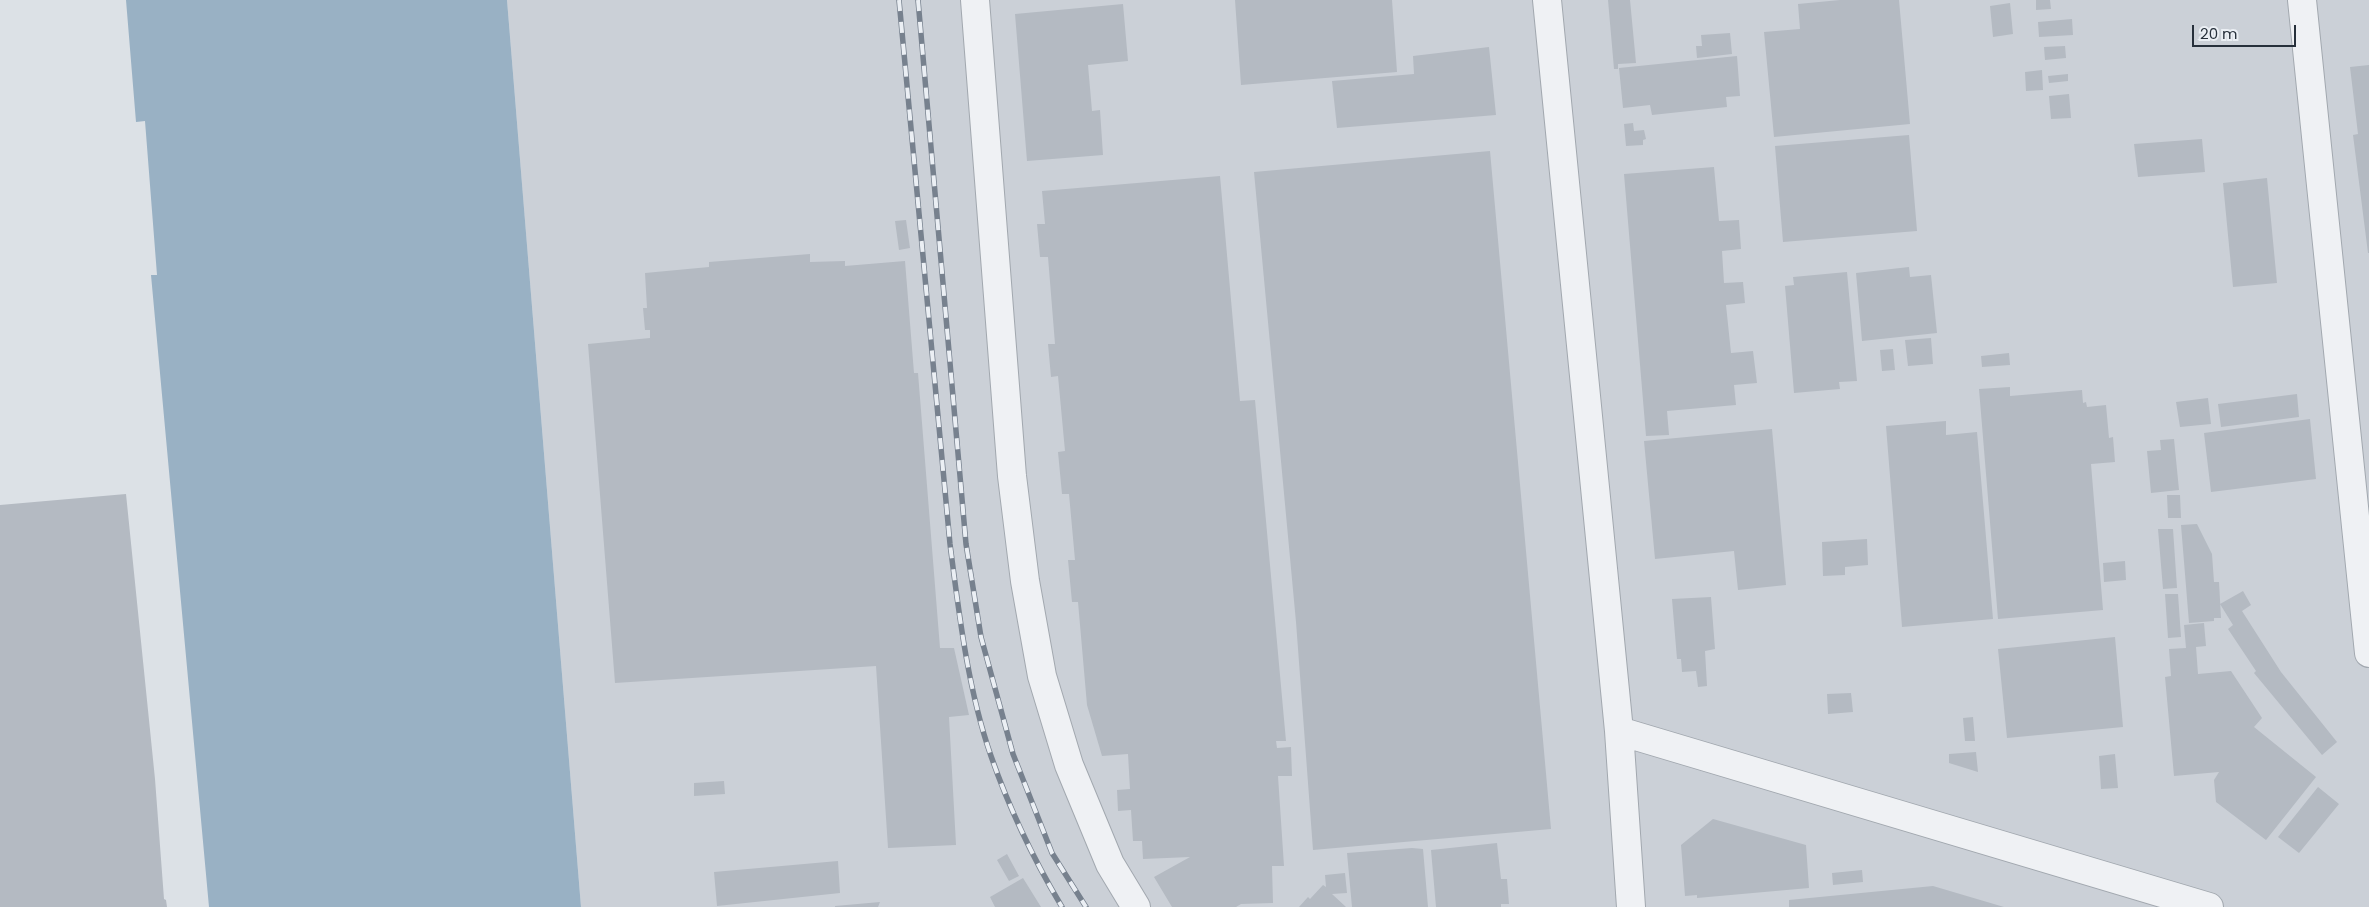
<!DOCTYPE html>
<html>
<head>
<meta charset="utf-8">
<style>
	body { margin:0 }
	#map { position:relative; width:2369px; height:907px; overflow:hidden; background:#dce1e6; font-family:Poppins,sans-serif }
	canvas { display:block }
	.scale { position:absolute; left:2192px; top:25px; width:104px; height:22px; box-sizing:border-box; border:2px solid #27303b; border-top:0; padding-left:6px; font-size:15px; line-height:18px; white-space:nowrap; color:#27303b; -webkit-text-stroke:4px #ebeff4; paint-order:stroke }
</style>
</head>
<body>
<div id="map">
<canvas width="2369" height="907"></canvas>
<div class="scale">20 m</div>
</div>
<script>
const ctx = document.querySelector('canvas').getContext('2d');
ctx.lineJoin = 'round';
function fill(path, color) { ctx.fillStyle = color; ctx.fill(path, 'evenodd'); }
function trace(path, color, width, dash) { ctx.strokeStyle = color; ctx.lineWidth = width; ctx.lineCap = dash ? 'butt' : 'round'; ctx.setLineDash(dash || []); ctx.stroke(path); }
fill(new Path2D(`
	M507,0H2369V907H581Z`), '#cbd0d7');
fill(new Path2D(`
	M126,0H507L581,907H209L151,275H157L145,121L136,122Z`), '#99b1c4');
fill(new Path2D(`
	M1235,0H1392L1397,72L1241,85Z
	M1608,0H1630L1636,63L1618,64V69H1614Z
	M1840,0H1899L1910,124L1774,137L1764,32L1800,29L1798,4Z
	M2036,0H2050L2051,9L2036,10Z
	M2010,3L2013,34L1993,37L1990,6Z
	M1123,4L1128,61L1088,65L1092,111L1100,110L1103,155L1027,161L1015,14Z
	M2072,19L2073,35L2039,37L2038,22Z
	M1730,33L1732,54L1697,58L1696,46H1702L1701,35Z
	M2065,46L2066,58L2045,60L2044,47Z
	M1489,47L1496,115L1337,128L1332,81L1414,74L1413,56Z
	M1737,56L1740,96L1726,97L1727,107L1652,115L1650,105L1623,108L1619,68Z
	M2369,65V253H2368L2353,135L2358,134L2350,67Z
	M2042,70L2043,90L2026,91L2025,72Z
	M2068,74V81L2049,83L2048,76Z
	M2069,94L2071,118L2051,119L2049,96Z
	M1633,123L1634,131L1644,130L1646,139L1643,140V145L1626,146L1624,124Z
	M1909,135L1917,231L1783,242L1775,146Z
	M2202,139L2205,172L2138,177L2134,144Z
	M1490,151L1551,829L1313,850L1296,622L1254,172Z
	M1714,167L1719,221L1739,220L1741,249L1722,251L1724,283L1743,282L1745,303L1726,305L1731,353L1753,351L1757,383L1734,385L1736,405L1667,411L1669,435L1646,436L1624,174Z
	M1220,176L1240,401L1255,400L1286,741H1276L1277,748L1291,747L1292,776H1278L1284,866H1272L1273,903L1241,904L1236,907H1172L1154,877L1190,857L1143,859L1142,841H1133L1131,810L1118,811L1117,790L1130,789L1128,754L1102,756L1087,705L1078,602H1072L1068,560H1075L1069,494H1062L1058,452L1065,451L1058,376L1051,377L1048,344H1055L1048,257H1040L1037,224H1045L1042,191Z
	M2267,178L2277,283L2233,287L2223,183Z
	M906,220L910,248L899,250L895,221Z
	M810,254V262L845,261V266L905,261L914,373H918L940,648H954L969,715L949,717L956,845L888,848L876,666L615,683L588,344L650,338V330H645L643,308H647L645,273L709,267V262Z
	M1909,267L1910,277L1931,275L1937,333L1862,341L1856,273Z
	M1847,272L1857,381L1839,382L1840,389L1794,393L1785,286L1794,285L1793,277Z
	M1931,338L1933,364L1908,366L1905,340Z
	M1893,349L1895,370L1882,371L1880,350Z
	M2009,353L2010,365L1982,367L1981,356Z
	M2010,387V396L2082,390L2083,403L2086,402L2087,407L2106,405L2109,438L2113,437L2115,462L2091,464L2103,610L1998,619L1979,389Z
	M2297,394L2299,417L2221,427L2218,404Z
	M2208,398L2211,424L2180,427L2176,402Z
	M2310,419L2316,479L2211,492L2204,433Z
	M1946,421V435L1977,432L1993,619L1902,627L1886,426Z
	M1772,429L1786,585L1738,590L1734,551L1655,559L1644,441Z
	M2174,439L2179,490L2151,493L2147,451L2161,450L2160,440Z
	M126,494L155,779L164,899L166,900L167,907H0V505Z
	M2167,495H2180L2181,518H2168Z
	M2197,524L2212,554L2214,582H2219L2221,618H2214V621L2189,623L2181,525Z
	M2158,529H2173L2177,588L2163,589Z
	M1867,539L1868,565L1845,567V575L1823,576L1822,542Z
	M2125,561L2126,580L2104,582L2103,563Z
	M2243,591L2251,605L2242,611L2281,672L2337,742L2322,755L2254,673L2256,671L2228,629L2233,625L2220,604Z
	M2165,594H2178L2181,637L2168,638Z
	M1711,597L1715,649L1705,651L1707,686L1698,687L1696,671L1682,672L1681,659H1677L1672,599Z
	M2204,623L2206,646L2196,647L2198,674L2231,671L2262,718L2254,727L2316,777L2266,840L2216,802L2214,780L2219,772L2174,776L2165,677L2171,676L2169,649L2186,648L2184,625Z
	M2115,637L2123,727L2007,738L1998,649Z
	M1851,693L1853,712L1828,714L1827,694Z
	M1973,717L1975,741H1965L1963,718Z
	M1976,752L1978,772L1949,763V754Z
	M2115,754L2118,788L2101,789L2099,756Z
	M724,781L725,794L694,796V783Z
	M2318,787L2339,804L2299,853L2278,837Z
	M1713,819L1806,845L1809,888L1697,898V895L1685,896L1681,845Z
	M1497,843L1501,879H1507L1509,904H1501V907H1436L1431,850Z
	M1412,848L1423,849L1428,907H1352L1347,853Z
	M1007,854L1019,876L1009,881L997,860Z
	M838,861L840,893L717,906L714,872Z
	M1862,870L1863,882L1833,885L1832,873Z
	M1345,873L1347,893L1332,894L1346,907H1299L1308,897L1310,899L1323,885L1326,887L1325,875Z
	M1023,878L1041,907H995L990,897Z
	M1933,886L2004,907H1789V900Z
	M880,902L878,907H835V906Z`), '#b4bac2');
const minor = new Path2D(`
	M975,0L1012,476L1025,581L1042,676L1069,765L1110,864L1136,907
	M1547,0L1619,731L1631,907
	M2302,0L2369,653
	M1619,731L2209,907`);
trace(minor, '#a2a8af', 30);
trace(minor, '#eff1f4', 28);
const rail = new Path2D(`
	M899,0L950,544C959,614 968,690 991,756C1009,808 1034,860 1062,907
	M918,0L966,544L981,637L1013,754L1052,853L1086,907`);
trace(rail, '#77818e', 5.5);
trace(rail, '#ebeff4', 4, [11]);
</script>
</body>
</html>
